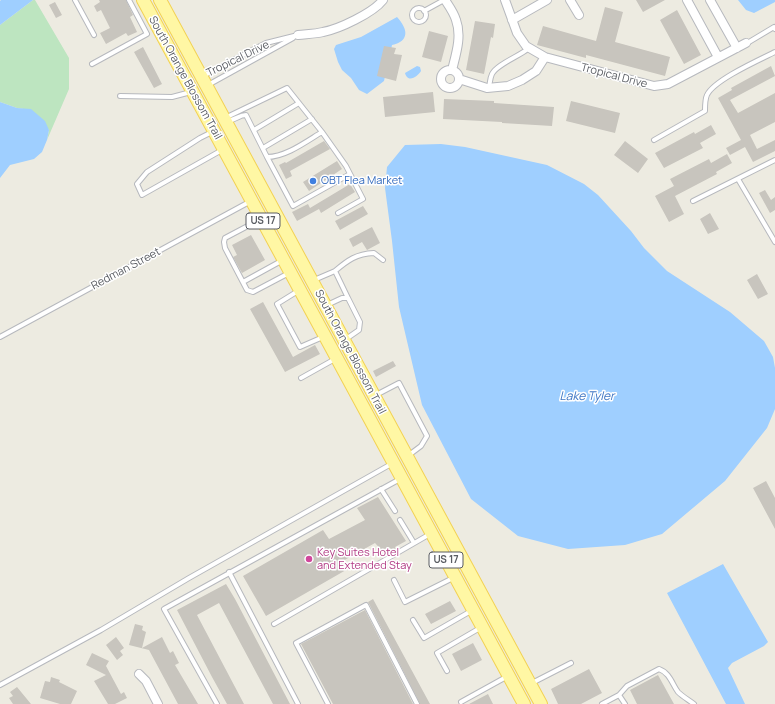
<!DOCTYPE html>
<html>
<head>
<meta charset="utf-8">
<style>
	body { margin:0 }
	canvas { display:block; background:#edebe1 }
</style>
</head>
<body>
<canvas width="775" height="704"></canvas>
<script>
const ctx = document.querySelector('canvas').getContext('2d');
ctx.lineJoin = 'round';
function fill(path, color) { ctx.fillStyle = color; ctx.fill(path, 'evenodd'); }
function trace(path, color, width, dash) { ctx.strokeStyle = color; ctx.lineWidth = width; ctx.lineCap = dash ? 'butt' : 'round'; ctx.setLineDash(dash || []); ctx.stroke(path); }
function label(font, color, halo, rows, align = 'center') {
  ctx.font = font + ' Manrope,sans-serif'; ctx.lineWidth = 3; ctx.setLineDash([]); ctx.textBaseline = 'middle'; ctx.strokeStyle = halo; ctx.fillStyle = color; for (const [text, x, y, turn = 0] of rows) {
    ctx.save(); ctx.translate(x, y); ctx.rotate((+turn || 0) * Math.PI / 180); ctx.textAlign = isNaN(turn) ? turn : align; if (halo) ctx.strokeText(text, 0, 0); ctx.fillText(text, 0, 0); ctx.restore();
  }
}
fill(new Path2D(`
	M33,0H35L69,58V89L47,140L49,130L31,110L17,108L0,102V25Z`), '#bde5c0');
fill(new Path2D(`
	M1,0H33L0,25V1Z
	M738,0H775V2L754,13L746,10Z
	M397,17C408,29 410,41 392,45L384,81L367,94L359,90L351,78L342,70L338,62L334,49L336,45L361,37Z
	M417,66L420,67L421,71C418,76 408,84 405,73Z
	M0,102L17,108L31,109L45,121L49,130L47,140L42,152L34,159L10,165L0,178Z
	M441,144L465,147L547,165L584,184L598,195L631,231L644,248L667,271L730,312L764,341L773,357L775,368V409L767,428L725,481L662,534L625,545L568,549L518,536L471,499L422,405L399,307L392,241L385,188L387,167L405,145Z
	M723,564L768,642L764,646L732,663L728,668L745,704H726L667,593Z`), '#9fcfff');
fill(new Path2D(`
	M99,0H126L133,15L130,17L137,32L128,36L126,33L106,44L100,33L110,28L101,10L97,12L94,6L100,2Z
	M636,0H665L643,12Z
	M55,2L62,15L56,18L49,5Z
	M605,7L623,12L615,42L670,57L665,76L586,55V58L537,45L543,26L596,41Z
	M677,10L701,55L684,64L660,20Z
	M475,21L495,24L493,38L491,37L484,74L466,70Z
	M429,31L448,36L441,62L422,57Z
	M384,46L396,48L394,54L402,55L396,81L377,76Z
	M143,47L162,84L154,88L134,52Z
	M771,66L775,76L730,100L738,113L775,93V122L750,135L757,149L775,140V151L753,162L745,147L730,155L726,148L741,140L718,98L732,90L731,88Z
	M433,92L435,112L385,117L383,97Z
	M444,99L494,101V103L554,107L552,126L502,123V122L443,119Z
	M571,101L620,113L615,133L566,121Z
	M711,125L716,134L700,143L703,148L664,168L655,153L694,132L695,134Z
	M324,141L330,149L290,171L292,176L286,179L279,165L285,162L286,163Z
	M625,141L648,159L638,173L614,155Z
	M727,154L732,163L716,172L717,174L675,196L684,214L669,222L655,196L674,186L670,179L709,159L711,163Z
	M337,161L342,169L309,191L303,182Z
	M350,184L355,192L321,213L319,209L297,221L292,212L308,204L310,208Z
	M765,190L771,200L775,197V210L770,213L759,193Z
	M363,206L368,214L340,230L335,221Z
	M710,213L719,229L708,234L700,219Z
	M372,227L380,243L367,250L362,242L353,247L349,239Z
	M251,235L265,260L242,273L233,257L237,255L232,245Z
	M757,274L768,294L758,299L747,280Z
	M263,302L293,357L315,345L320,354L285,372L250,309Z
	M393,361L396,366L376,377L373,371Z
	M766,481L775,498V529L753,488Z
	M378,497L406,541L395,547L396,550L386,555L375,543L341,562L346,570L266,616L243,576L323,530L329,539L365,520L357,508Z
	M226,584L235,599L290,704H273L219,603L197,615L244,704H227L212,677L177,610Z
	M373,599L430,704H420L368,602Z
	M450,601L456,611L431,624L425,614Z
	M365,610L413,704H333L301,644Z
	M135,624L143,626L142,630L146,632L142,648L162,637L170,653L173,651L179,663L175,665L198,704H178L149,650L129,645Z
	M116,637L124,648L120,651L123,655L117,660L106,645Z
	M473,643L482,660L461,671L452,654Z
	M92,653L109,661L106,666L121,694L124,692L127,698L115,704H108L94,681L106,675L86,665Z
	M589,669L602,693L581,704H558L551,689Z
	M658,675L674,704H637L630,690Z
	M51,677L60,680L59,682L77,691L71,704H60L40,698L45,681L50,682Z
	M17,687L31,704H13L9,698L13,696L10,692Z
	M488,694L493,704H469Z`), '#c8c5be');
const lane = new Path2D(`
	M75,0L94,35
	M412 15a7 7 0 1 1 14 0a7 7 0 1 1-14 0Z
	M424,11L444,0
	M749,42L774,27L775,29
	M92,64L147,34L129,0
	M203,76L266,43L298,35
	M208,85L293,38
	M489,87C490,83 490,78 492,74C497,64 520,56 529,48
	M287,88L322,132C307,141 286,157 267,157L246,115C238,115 236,121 225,121L229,116Z
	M120,96L172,97L191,92
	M254,130L299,103
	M212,132L200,138L147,172L137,184L142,195L222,150
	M322,132L346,166L363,199L338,213
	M654,140L705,111C705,106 705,99 707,95C714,80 759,60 775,52
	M263,148L312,119
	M267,157L293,206L350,174
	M738,179L775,242
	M693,201L775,160
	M261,219L225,238L224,242L225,248L247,290L253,292L289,273
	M335,271C348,260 356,254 374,253L383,260
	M314,280L335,271L348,298
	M243,282L283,260
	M298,291L277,304L300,347L323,337
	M327,305L342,298H348L360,322L359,330L346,339
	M0,337L251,201
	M301,378L335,359
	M376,395L399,383L427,436L421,446L409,455
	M381,489L395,511
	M400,520L414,543
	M229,572L298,704
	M394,580L405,602L453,578
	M413,620L424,638L471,611
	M274,624L430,534
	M447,671L437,653L480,628
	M532,683L571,663
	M0,685L101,630L189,578L393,463
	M619,695L625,704
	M461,702L508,676
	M217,704L164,609L400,479
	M328,704L296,643L366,605L417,704
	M602,704L619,695L627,686L659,669C670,673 672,684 678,692C683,697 689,700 694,704`);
const street = new Path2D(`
	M445,0C449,6 454,13 456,20C462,36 456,54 452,70
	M505,0L517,33L526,46L545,57L654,86L668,84L746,43
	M570,0L579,15
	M687,0L718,57
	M710,0L737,48
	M512,20L547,0
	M298,35C306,34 315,34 323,32C339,29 373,13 383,0
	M441 79a9 9 0 1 1 18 0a9 9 0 1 1-18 0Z
	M459,79L487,88L508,86L522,80L536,71L545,57
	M139,674L146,681L158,704`);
const primary = new Path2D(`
	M143,0L524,704
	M160,0L541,704`);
trace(lane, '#b7b9be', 6);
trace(street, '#b7b9be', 10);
trace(primary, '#f3d254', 14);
trace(lane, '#fff', 4);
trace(street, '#fff', 8);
trace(primary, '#fff7a4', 12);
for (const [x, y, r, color] of [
	[313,181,4,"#3f7fe0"],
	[309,559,4,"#d1479c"]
]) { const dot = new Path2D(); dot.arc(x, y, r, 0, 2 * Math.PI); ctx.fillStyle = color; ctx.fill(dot); trace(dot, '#fff', 1.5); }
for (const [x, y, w] of [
	[263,221,34],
	[446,560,34]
]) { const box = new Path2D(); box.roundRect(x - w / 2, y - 8, w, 16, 3); ctx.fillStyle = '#fff'; ctx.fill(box); trace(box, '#5a5d63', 1); }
label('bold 10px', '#5a5d63', null, [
	["US 17",263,221],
	["US 17",446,560]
]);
label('11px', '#5a5d63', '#fff', [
	["Tropical Drive",238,59,-26],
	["Tropical Drive",614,76,15],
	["South Orange Blossom Trail",185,78,61],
	["Redman Street",126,269,-28],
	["South Orange Blossom Trail",350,352,62]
]);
label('11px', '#366cbe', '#fff', [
	["OBT Flea Market",321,181]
], 'left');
label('11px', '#b23c85', '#fff', [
	["Key Suites Hotel",317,553],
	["and Extended Stay",317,566]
], 'left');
label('italic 12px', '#4077c4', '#fff', [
	["Lake Tyler",587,397]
]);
</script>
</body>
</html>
